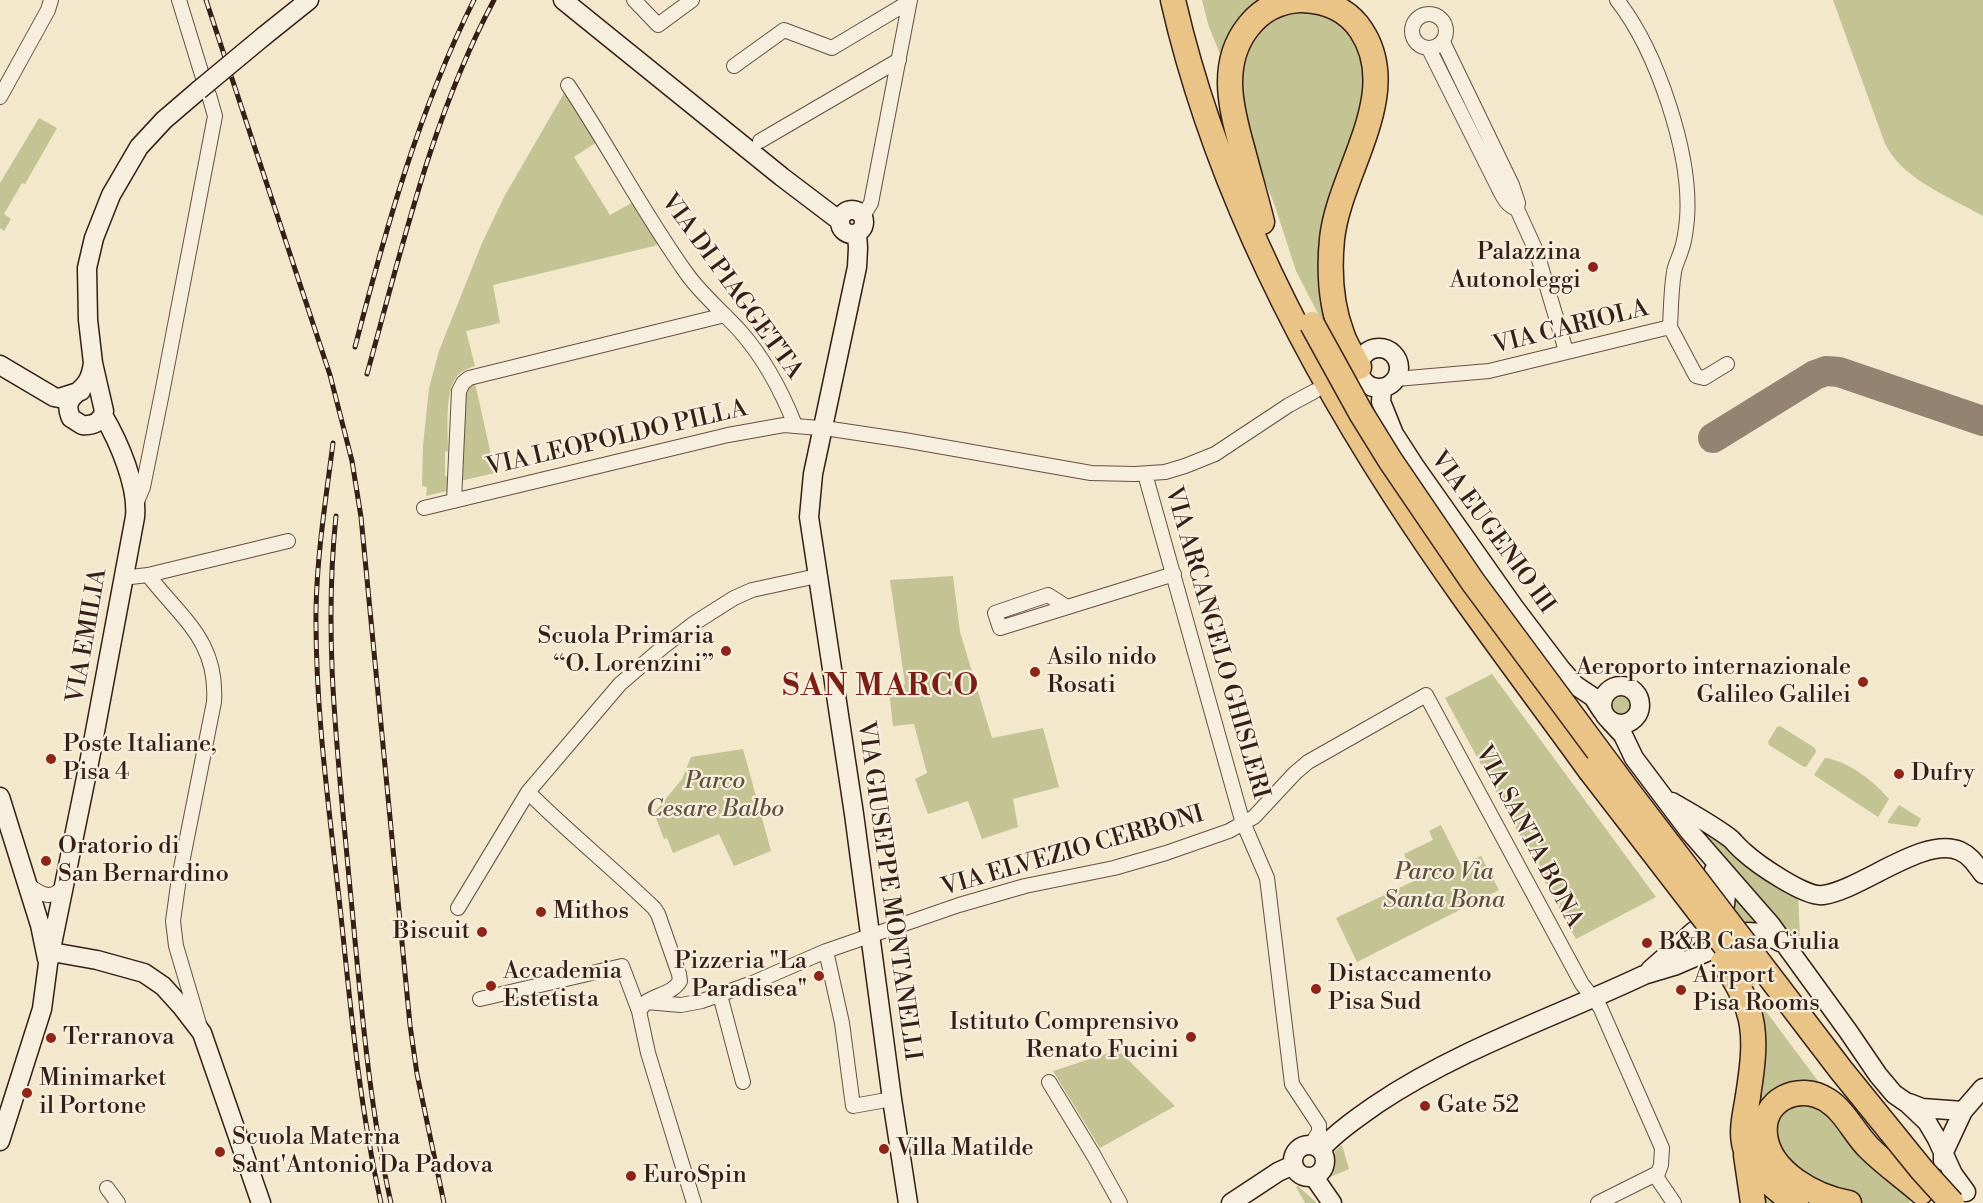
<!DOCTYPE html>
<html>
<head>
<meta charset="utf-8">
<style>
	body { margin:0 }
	canvas { display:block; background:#f3e7cc }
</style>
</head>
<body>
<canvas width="1983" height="1203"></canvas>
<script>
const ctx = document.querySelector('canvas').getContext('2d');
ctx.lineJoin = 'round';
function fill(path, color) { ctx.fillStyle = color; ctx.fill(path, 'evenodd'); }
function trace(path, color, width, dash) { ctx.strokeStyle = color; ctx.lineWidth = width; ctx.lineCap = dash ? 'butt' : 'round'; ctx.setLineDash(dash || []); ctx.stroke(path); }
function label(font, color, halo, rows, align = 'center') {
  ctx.font = font + ' "Libre Bodoni",serif'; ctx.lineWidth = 4.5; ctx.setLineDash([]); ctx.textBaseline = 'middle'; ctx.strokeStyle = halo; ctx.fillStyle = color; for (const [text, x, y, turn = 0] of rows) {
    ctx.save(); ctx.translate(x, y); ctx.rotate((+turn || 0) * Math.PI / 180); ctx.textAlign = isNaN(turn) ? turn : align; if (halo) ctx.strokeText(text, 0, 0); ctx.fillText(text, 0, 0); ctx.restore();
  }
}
fill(new Path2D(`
	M1202,0H1266L1222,59L1208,24Z
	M1833,0H1983V216C1950,197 1899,178 1884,141Z
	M1320,9L1362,42L1370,97L1337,192L1342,360L1296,271L1275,206L1246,134L1240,104L1242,54L1254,35L1277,14Z
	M567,88L600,140L574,157L610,215L635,201L660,242L654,246L493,285L500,323L466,331L475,366C469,368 463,370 458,375C444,390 448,431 448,451L445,452V476L448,477L447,491L426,496L427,487L422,486L423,446L429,388L439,351L482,243L504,197Z
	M39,118L57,128L25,184L22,183L4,214L11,219L4,231L0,228V183Z
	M475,383L495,473L460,481L464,394L469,386Z
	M953,576L960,632L992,738L1043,728L1059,787L1013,799L1018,827L982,839L968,801L928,814L915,779L927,773L914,724L893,726L889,690L905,684L890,580Z
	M1492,674L1656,897L1576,939L1445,698Z
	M1611 705a10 10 0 1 1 20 0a10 10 0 1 1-20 0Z
	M1780,726L1815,748L1816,752L1806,767H1804L1769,745L1768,742L1777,727Z
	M743,749L771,851L734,866L719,834L673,853L667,838L664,839L654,813L682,779L691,757Z
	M1825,758C1847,760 1876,783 1889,799L1878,817L1814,775Z
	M1899,805L1920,818L1921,819L1917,827L1888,823V821Z
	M1693,822L1798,891L1800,939L1791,938Z
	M1441,825L1461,865L1481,856L1499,890L1357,962L1336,918L1416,880L1404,854L1433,840L1429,831Z
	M1733,894L1760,925L1746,926L1730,910Z
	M1750,990L1821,1085L1845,1128L1893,1184L1909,1195L1910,1203H1762Z
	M1118,1050L1175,1106L1100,1148L1053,1071Z
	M1342,1145L1349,1169L1330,1177L1335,1151Z
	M1298,1186L1317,1203H1305L1296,1187Z`), '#c3c393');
trace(new Path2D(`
	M1713,438L1815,375L1826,371L1839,372L1983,421`), '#948371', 30);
const street = new Path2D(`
	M179,0L203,78
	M634,0L658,25L692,0
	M1412 31a17 17 0 1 1 34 0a17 17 0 1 1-34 0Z
	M1443,42L1512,185L1518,203L1517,209L1537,253L1566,351
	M1429,49L1500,191C1504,199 1508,206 1517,209
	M734,66L784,30L832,48L909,2
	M568,85C609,147 644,214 687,274C702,295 723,312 740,331C764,358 782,392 795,425
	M0,97L48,10L51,0
	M760,141L899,60
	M863,216L871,203L910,0
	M1670,327L1696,376L1704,378L1727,364
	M1396,379L1489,371L1670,327C1671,309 1671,290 1674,272C1675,265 1679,258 1681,251C1685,241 1686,230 1687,219C1692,155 1657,51 1617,0
	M1145,474L1242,820L1267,878L1292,1084L1319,1125V1132L1311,1145
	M454,501L459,391L463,383L469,378L725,315
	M136,504L143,487L162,393L215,116L209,95
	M424,508L728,435L784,425L831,429L904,440L1091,473L1135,474L1165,472L1185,466L1215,454L1289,405L1315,391
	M148,575C182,619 218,641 214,702L179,878L173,921L176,946L200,1027
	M122,578L148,575L288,541
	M1067,607L1048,595L995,613L1000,628L1174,574
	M528,792C568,832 613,868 654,908L658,914L679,974L680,981C673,993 658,994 646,1002
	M28,885C42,895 53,902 65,884
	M458,908L528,792L620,684L663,647L693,624L734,598L752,590L817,576
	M826,951L842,1023L853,1106L892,1099
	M720,995L743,1082
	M480,999L622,966L639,1011L648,1053L694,1203
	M639,1011L646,1002L681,1005L702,1001L755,982L826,951L959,905L1025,886L1114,868L1166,853L1229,831L1254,817L1295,773L1308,762L1426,695L1582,984L1600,1007L1662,1148L1661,1165L1658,1173L1598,1203
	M1049,1082L1094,1156L1120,1203
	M1655,1175L1674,1203
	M107,1188L118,1203`);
const secondary = new Path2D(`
	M563,0L782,177L840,221
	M264,36L309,0
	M840 222a12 12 0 1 1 24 0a12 12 0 1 1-24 0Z
	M857,233L858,248L857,267L813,474L809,517L854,814L892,1099L908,1203
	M1359 368a20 20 0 1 1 40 0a20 20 0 1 1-40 0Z
	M93,363C92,370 91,376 87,382C78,396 62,397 71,418L82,425C93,426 102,422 104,411L93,363L88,320L87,268L94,238L111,195L139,147L164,120L199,90
	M0,365L54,397L59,398L81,391
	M1382,388L1381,402L1384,409L1394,434L1414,465L1514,607L1561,669L1575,685L1593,697L1602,711
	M1602 705a19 19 0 1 1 38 0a19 19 0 1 1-38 0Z
	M1610,721L1623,735L1634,758L1689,831L1771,925L1848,1031L1878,1075L1894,1094L1907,1103L1927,1122L1937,1139L1953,1174L1966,1192
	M0,797L40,925L47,959
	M1672,802C1692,814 1713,825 1731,839C1735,843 1739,848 1744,852C1757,864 1806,898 1823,895C1861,890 1924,835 1960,851C1971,856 1976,865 1983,874
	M1714,870L1726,894L1725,905
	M1747,932L1763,933L1780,942
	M52,952L97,960L144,973L163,986L182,1007L202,1033L261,1203
	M1650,970L1694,931
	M1909,1103L1922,1108L1963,1111
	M0,1141L42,1009L48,964L91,753L135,517C138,486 119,442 103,415
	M1293 1161a16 16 0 1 1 32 0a16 16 0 1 1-32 0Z
	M1321,1149C1338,1131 1357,1118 1377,1104C1459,1049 1555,1017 1644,975L1674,966L1709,951
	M1943,1161V1154L1963,1111L1983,1088
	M1314,1177L1332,1203
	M1231,1203L1278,1172L1293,1165`);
const highway = new Path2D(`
	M1173,0C1213,176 1296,342 1394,494C1455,589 1524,679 1590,770
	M1303,0C1326,1 1348,10 1361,30C1404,94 1339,172 1332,239C1329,270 1331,305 1342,334C1346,346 1353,356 1359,367
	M1262,222C1256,198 1249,174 1243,151C1231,109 1219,64 1248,27C1261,10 1279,1 1300,0
	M1748,1096C1746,1110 1741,1128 1744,1143C1748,1167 1777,1191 1796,1203
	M1746,1155L1753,1203
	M1849,1203C1816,1197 1769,1173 1765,1135C1761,1100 1799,1082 1827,1100C1845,1111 1854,1133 1869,1148C1885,1164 1904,1177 1921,1192`);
trace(street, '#645144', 16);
trace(secondary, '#351f16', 21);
trace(highway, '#351f16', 27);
trace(street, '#f7efde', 14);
trace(secondary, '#f7efde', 18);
trace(highway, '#eac486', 24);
const rail = new Path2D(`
	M206,0L330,375L352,461L361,517L410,1025L417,1074L444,1203
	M355,347C386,228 419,110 474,0
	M367,374C402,248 432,116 494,0
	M333,443C326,498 317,554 316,610C315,712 330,815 341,916C351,1013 360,1108 381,1203
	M336,516C323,640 338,755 349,878C360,987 367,1096 391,1203`);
trace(rail, '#351f16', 5);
trace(rail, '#f7efde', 3, [9]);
const secondaryBridge = new Path2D(`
	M199,90L264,36`);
const highwayBridge = new Path2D(`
	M1312,324L1361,413L1390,460L1473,582L1628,791L1841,1070L1922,1170L1952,1203
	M1590,770L1748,975
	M1723,962C1758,1011 1757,1038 1748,1096`);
trace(secondaryBridge, '#351f16', 21, []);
trace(highwayBridge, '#351f16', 27, []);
trace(secondaryBridge, '#f7efde', 18);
trace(highwayBridge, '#eac486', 24);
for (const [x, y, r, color] of [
	[1593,267,6,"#8f2418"],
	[726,651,6,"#8f2418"],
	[1035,672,6,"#8f2418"],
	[1863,682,6,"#8f2418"],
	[51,759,6,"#8f2418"],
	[1899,774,6,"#8f2418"],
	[46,861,6,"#8f2418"],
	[541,912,6,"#8f2418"],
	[482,932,6,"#8f2418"],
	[1647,943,6,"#8f2418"],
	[819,976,6,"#8f2418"],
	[491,986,6,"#8f2418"],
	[1316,989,6,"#8f2418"],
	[1681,990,6,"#8f2418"],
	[1191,1037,6,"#8f2418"],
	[51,1038,6,"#8f2418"],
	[27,1093,6,"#8f2418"],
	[1425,1106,6,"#8f2418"],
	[884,1149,6,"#8f2418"],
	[220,1152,6,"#8f2418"],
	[631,1176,6,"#8f2418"]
]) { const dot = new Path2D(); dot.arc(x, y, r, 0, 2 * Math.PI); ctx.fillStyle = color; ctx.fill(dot); trace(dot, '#f7efde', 2); }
label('24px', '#351f16', '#f7efde', [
	["Palazzina",1581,253,"right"],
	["Autonoleggi",1581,281,"right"],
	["Scuola Primaria",714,637,"right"],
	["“O. Lorenzini”",714,665,"right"],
	["Asilo nido",1047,658],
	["Rosati",1047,686],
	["Aeroporto internazionale",1851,668,"right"],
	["Galileo Galilei",1851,696,"right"],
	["Poste Italiane,",63,745],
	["Pisa 4",63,773],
	["Dufry",1911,774],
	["Oratorio di",58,847],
	["San Bernardino",58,875],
	["Mithos",553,912],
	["Biscuit",470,932,"right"],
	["B&B Casa Giulia",1659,943],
	["Pizzeria \"La",807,962,"right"],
	["Paradisea\"",807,990,"right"],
	["Accademia",503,972],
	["Estetista",503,1000],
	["Distaccamento",1328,975],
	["Pisa Sud",1328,1003],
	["Airport",1693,976],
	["Pisa Rooms",1693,1004],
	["Istituto Comprensivo",1179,1023,"right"],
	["Renato Fucini",1179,1051,"right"],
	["Terranova",63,1038],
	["Minimarket",39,1079],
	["il Portone",39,1107],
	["Gate 52",1437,1106],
	["Scuola Materna",232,1138],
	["Sant'Antonio Da Padova",232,1166],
	["Villa Matilde",896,1149],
	["EuroSpin",643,1176]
], 'left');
label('24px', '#351f16', '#f7efde', [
	["VIA DI PIAGGETTA",731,287,54],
	["VIA CARIOLA",1571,328,-14],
	["VIA LEOPOLDO PILLA",617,439,-13],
	["VIA EUGENIO III",1492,533,54],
	["VIA EMILIA",88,636,-80],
	["VIA ARCANGELO GHISLERI",1216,643,74],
	["VIA SANTA BONA",1528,837,62],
	["VIA ELVEZIO CERBONI",1073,852,-16],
	["VIA GIUSEPPE MONTANELLI",888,891,82]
]);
label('italic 24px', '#60503c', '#f7efde', [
	["Parco",715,782],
	["Cesare Balbo",715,810],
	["Parco Via",1444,873],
	["Santa Bona",1444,901]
]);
ctx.letterSpacing = '1.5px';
label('bold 30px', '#7a1f14', '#f7efde', [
	["SAN MARCO",881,688]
]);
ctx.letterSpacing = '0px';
</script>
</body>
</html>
